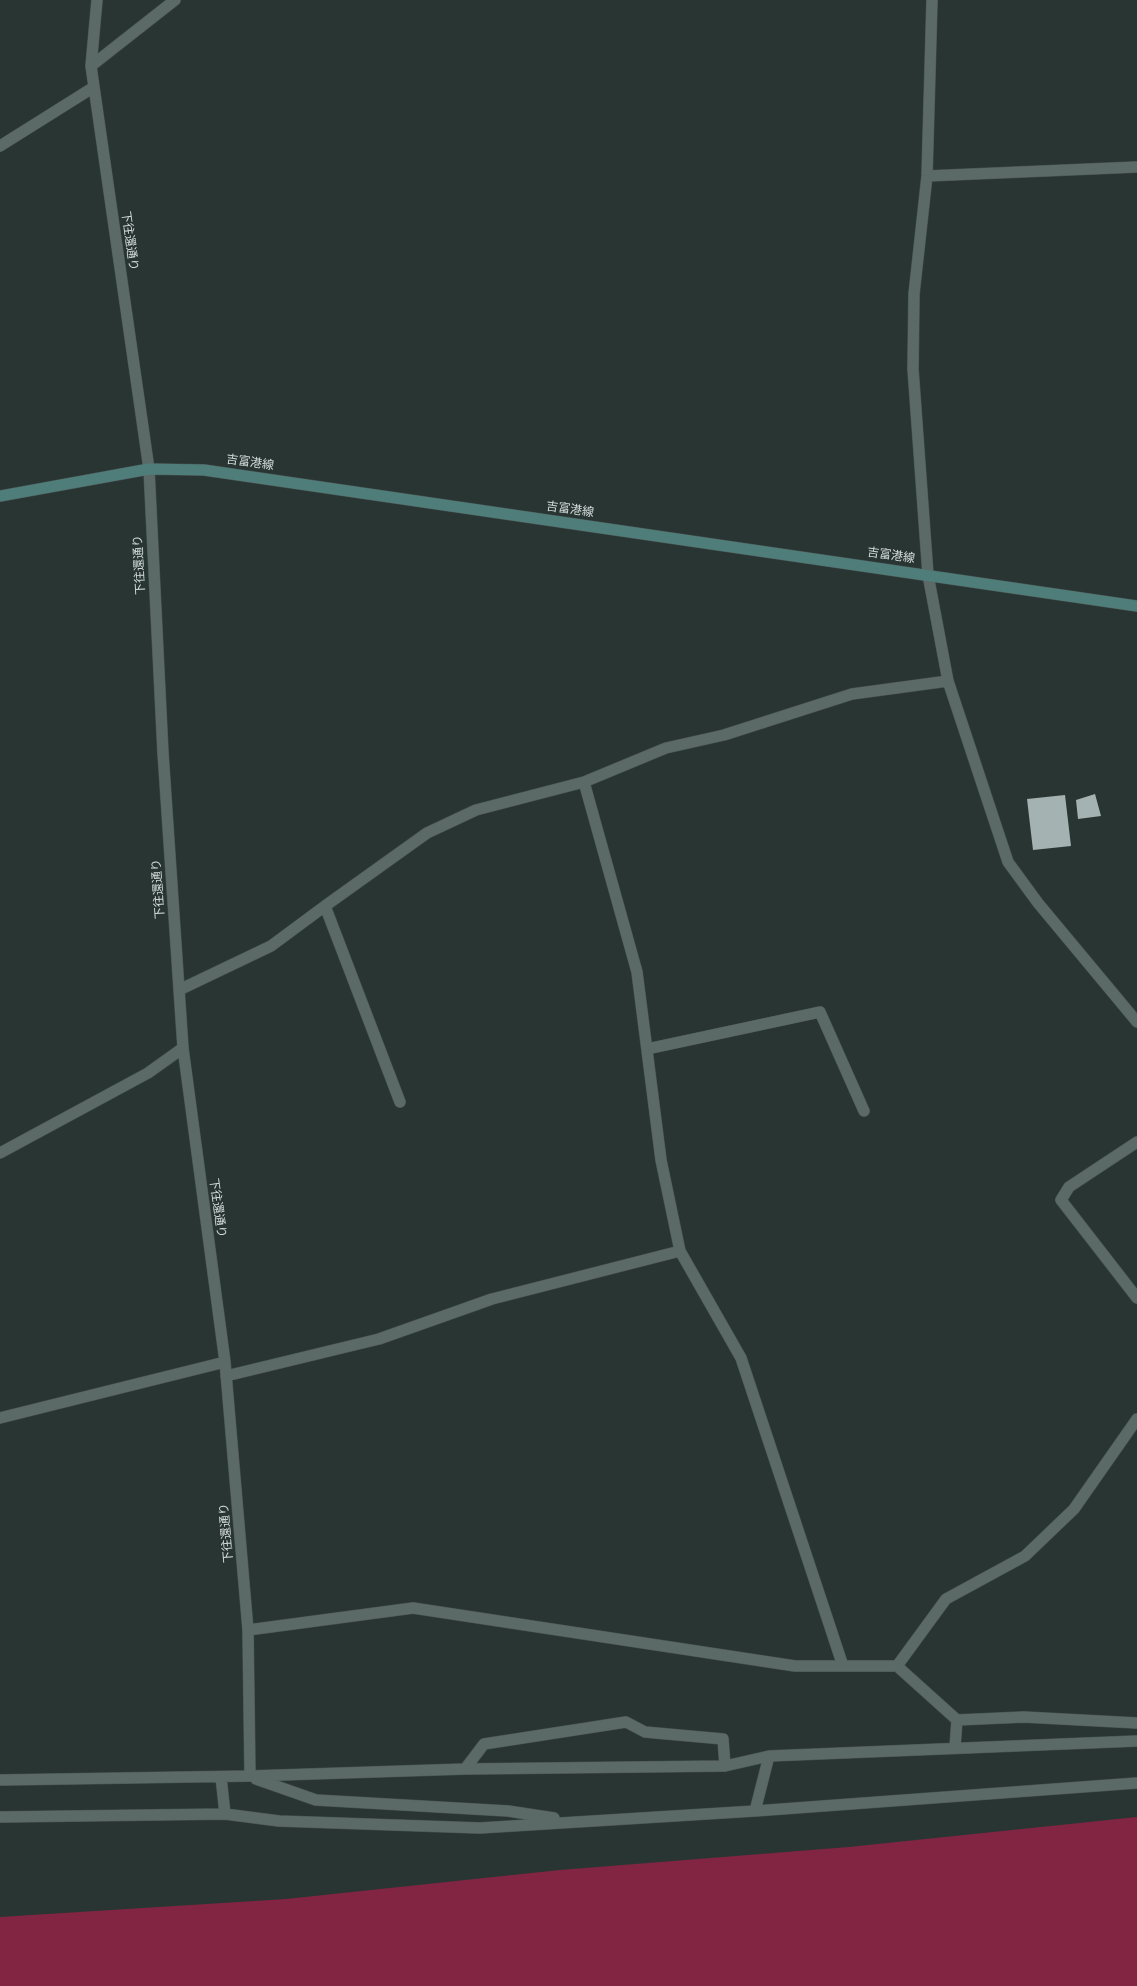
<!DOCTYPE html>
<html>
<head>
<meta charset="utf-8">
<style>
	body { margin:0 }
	canvas { display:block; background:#283533 }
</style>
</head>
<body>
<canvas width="1137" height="1986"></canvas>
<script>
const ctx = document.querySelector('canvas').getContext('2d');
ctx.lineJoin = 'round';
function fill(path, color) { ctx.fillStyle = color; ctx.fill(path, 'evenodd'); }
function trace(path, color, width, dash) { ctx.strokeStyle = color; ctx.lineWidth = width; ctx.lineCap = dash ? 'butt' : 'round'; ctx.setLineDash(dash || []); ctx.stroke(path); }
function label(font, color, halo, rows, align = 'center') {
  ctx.font = font + ' Roboto,"Noto Sans JP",sans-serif'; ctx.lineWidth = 4; ctx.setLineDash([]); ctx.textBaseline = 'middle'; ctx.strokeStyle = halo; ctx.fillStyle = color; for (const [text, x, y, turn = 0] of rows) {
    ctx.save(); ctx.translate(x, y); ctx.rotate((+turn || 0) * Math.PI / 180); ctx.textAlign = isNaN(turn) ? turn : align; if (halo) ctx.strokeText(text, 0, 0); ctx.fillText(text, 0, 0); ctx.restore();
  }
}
fill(new Path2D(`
	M1137,1817V1986H0V1917L286,1899L560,1870L849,1847Z`), '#812543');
fill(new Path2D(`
	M1095,794L1101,816L1078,819L1076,800Z
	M1065,795L1071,846L1033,850L1027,799Z`), '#a4b3b1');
const minor = new Path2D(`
	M97,0L91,66L149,469L163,753L183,1048L225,1362L248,1630L250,1776
	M932,0L927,176L914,294L913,369L928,575L948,681L1008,862L1038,903L1137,1022
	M91,66L175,0
	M0,146L94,87
	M927,176L1137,167
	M584,782L637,972L661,1160L680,1251L741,1358L843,1666
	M325,906L427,833L476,810L584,782L666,748L724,735L852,694L948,681
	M179,990L271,946L325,906L400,1102
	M647,1049L820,1012L864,1111
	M1137,1142L1069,1187L1061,1200L1137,1298
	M0,1153L148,1073L183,1048
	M226,1376L379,1339L492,1299L680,1251
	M0,1418L225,1362
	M248,1630L413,1608L795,1666H897L946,1599L1025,1556L1074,1509L1137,1419
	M897,1666L957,1720L1024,1717L1137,1723
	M955,1747L957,1720
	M465,1769L484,1744L626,1722L645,1732L723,1739L725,1766
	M221,1777L225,1814
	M256,1779L316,1800L508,1811L554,1818
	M0,1780L250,1776L465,1769L725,1766L769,1756L1137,1741
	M755,1811L769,1756
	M0,1817L225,1814L279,1821L480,1828L755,1811L1137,1783`);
const secondary = new Path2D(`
	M0,496L149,469L204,470L1137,606`);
trace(minor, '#485251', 12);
trace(secondary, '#485251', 12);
trace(minor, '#5b6967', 11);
trace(secondary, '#4f7e7a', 11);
label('12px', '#d4dcdb', '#283533', [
	["下往還通り",129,241,82],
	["吉富港線",250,463,8],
	["吉富港線",570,510,8],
	["吉富港線",891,556,8],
	["下往還通り",140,565,-93],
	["下往還通り",159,889,-94],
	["下往還通り",217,1208,82],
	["下往還通り",227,1533,-95]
]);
</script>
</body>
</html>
